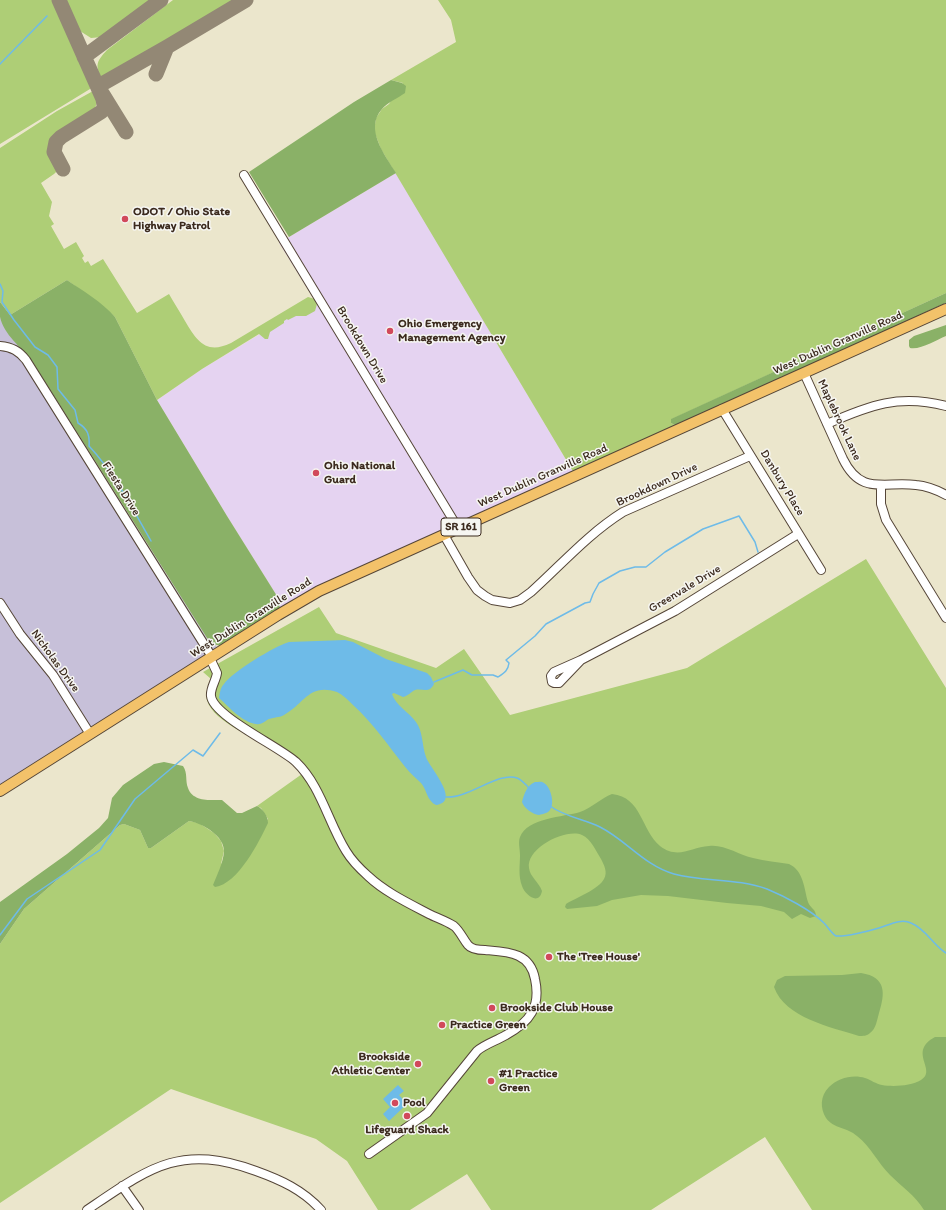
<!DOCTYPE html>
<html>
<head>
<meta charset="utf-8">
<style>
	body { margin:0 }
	canvas { display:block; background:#ebe6cc }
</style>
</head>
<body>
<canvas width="946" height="1210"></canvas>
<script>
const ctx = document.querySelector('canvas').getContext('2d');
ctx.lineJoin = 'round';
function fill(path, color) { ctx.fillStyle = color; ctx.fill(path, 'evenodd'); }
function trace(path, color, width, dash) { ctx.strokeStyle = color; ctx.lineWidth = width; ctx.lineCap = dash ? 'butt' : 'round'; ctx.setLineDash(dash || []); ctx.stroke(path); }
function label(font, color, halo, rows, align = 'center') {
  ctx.font = font + ' Itim,sans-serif'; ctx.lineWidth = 3; ctx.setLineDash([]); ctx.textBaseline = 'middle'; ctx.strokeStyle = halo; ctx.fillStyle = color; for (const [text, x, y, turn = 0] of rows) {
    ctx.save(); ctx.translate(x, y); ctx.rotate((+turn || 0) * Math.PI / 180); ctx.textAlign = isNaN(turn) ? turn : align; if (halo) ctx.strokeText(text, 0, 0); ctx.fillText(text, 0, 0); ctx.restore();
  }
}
fill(new Path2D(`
	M396,173L574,473L276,613L277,596L227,516L157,400L202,369L315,301L279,243Z`), '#e5d3f1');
fill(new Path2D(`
	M0,317L11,337L23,349L32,361L207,638L210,641L216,645L219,654L0,791Z`), '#c7c0d9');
fill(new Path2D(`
	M0,0H52L91,87L90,89L0,144Z
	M65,0H150L102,37L91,38L80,31Z
	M173,0H245L109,79L102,80C95,65 96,62 107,50Z
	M438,0H946V293L672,419L671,423L677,426L574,473L381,149L374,131L376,118L382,109L389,104L403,83L391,80L456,42L451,20Z
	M93,91L97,101L95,109C82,120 47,131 49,151C49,158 55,164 57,171L54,174L41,183L52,202L49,216L54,224L51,226L64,249L76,242L84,256L82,258L85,263L88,261L91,266L103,259L137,313L169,294C174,303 180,312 185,321C197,341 206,355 231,343L308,297L315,299L317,304L315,311L306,316H296L288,320L287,319L284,321V323L270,332L268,339H265L259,334L202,369L157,400L115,317L105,308L67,280L10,315L0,302V148L57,111Z
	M866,559L946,688V1210H812L765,1137L651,1210H491L467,1174L410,1210H378L347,1161L316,1139L171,1089L0,1203V944L24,909L120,825L124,824L140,830L148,848H151L189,821L199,823L214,833L221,841L224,851L221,864L268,819L261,808L257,806L302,774C295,766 287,758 278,751C259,739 213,723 207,700C205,693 209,686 211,679L203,672L319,607L336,633L436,668L464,649L510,715L687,668Z`), '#aece76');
fill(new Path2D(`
	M391,80L402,83L406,86L405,93C398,98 388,102 382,109C364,129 385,155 396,173L289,237L249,172L354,102Z
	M67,280C83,291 102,302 115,317L157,400L227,516L277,596L280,605L279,609L221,646L213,644L207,638L32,361C21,347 4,335 0,317C0,313 0,306 0,302L10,315Z
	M946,293V303L941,305L813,364L677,426L671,423V419Z
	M946,325V336C936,340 921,350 910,348L909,346V340L914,336Z
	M164,762L183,766C188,773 185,781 188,788C193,802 210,800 222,800L237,813H242L257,806C263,809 268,816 268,823C259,842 238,884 215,887L213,885C217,875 223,863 224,852C225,836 202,823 189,821L151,848H148L140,830L124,824L120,825L24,909L0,944V902L67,854L99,828L108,818L112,798L123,785L154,764Z
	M612,794C642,797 641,830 660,846C678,860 691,847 709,846C724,844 739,855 753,858C765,861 778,862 789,864C804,871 804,889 808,902C810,908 816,909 816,916L810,918L801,914L792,919L784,912L761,906L727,903L668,896L641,895L612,900L597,906L567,909L565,907L566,904C576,898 599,889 604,879C608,872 604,865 601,859C596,851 591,839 582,835C566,828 526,848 529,868C530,877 539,882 542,891C539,906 525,895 522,886C518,876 520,865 520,855C520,849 518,842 520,837C527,818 564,817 580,812C592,808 601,798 612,794Z
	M861,973C887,977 885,994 879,1013C877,1020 876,1029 870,1033C867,1036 863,1036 859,1036C831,1027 785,1018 774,987L777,980L785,976L842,975Z
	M935,1037H946V1210H924C915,1195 902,1187 890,1175C878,1163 871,1147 857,1136C847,1127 834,1129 826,1118C820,1108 820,1096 829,1087C838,1078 853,1074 865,1078C871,1080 876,1084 882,1085C893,1087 911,1086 921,1080C938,1070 907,1052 935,1037Z`), '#8ab167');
fill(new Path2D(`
	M345,640L353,642L386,659L427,673L431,677L434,684C429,694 423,688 415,690C411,692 408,696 403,697L394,693L392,694C396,706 409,712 416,722C423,731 422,746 426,757C429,767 462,802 436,805C427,801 427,790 421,783C416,778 411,774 406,768C389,747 374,724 353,705C348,700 343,695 337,692C309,683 305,703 284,715C279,718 272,717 267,720C264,722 261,725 256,724C242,722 229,707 219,698C220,693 220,688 224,684C232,672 275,646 289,642Z
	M535,782C538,782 542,781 544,783C551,787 555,804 550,810C548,813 543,814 539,815C532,814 524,808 522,802C524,794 527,785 535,782Z
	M398,1085L404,1091L399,1095L407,1104L389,1121L383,1114L390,1107L383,1099Z`), '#6ebbe8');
trace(new Path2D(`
	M0,64L47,16
	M0,284L3,291L2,302L14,320L35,347L48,355L57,367L58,389L75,410L78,423C88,429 90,436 89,446C115,474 132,508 151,541
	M434,682L463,670L472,675H493L498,677C504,673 508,671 509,663L506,660L535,636L546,624L585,603L590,602L593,594L599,583L620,571L635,567H646L665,552L703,529L739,516L755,542L758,552
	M446,797C468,799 499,771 517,778C522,780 525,784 529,788
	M550,806C565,817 584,819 600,827C626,840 645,866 674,874C704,882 738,878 767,889C784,896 811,910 824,923C828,927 831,933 836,936C845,937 869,931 879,928C889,925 901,918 911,923C926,929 933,945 946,953
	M0,935L27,899L100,850L135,799L193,750L203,756L220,733`), '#6ebbe8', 1.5);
trace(new Path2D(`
	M59,0L103,99L104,105V109L101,112L61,137L56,142L54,152L63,169
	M84,57L161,0
	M156,74L167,47
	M126,132L97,85L102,84L167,47L246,0`), '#938875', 15);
const minor = new Path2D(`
	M244,175L458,528
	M0,346C12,347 19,351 26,360L212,657
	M804,373L843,459C861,496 884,481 916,485C927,486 937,490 946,495
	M722,409L821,570
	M827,424C870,405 899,394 946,406
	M881,485V504L886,520L946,618
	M444,535L468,577L477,590L485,596L492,600L510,603L520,600L531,592C561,565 588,534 623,512L750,456
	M0,603L20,634L53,675L90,734
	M210,658L217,673C216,681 210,688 211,696C213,716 280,747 296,762C321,786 328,822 346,851C352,861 359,868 368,876C385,892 408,903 429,914C437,918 446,921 454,926C460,931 463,939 468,945C472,950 480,950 485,950C508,952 530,952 535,979C541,1007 530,1022 506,1035C496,1041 485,1044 477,1051L427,1113L369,1154
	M581,660L554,672L551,676L552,682L554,683H559L581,660L675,611L798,534
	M122,1186L139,1210
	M87,1210C149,1168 180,1143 256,1171C281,1180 303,1190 321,1210`);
const major = new Path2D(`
	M0,791L278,615L319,591L946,309`);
trace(minor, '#554638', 10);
trace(major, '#554638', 12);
trace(minor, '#fff', 8);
trace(major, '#f3c26a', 10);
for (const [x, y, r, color] of [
	[125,219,4,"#d1495b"],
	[390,331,4,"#d1495b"],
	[316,473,4,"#d1495b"],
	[549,957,4,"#d1495b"],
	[492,1008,4,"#d1495b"],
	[442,1025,4,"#d1495b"],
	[418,1064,4,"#d1495b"],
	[491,1081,4,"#d1495b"],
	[395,1103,4,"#d1495b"],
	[407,1116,4,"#d1495b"]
]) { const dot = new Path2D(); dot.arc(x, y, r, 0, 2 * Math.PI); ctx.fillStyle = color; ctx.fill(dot); trace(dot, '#f6f6f2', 1.5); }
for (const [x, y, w] of [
	[461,527,40]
]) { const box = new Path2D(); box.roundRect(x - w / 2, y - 9, w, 18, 3); ctx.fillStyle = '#f6f6f2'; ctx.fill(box); trace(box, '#3b2a1e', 1); }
label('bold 11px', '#3b2a1e', null, [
	["SR 161",461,527]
]);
label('bold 12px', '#3b2a1e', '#f6f6f2', [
	["ODOT / Ohio State",133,212],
	["Highway Patrol",133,226],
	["Ohio Emergency",398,324],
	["Management Agency",398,338],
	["Ohio National",324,466],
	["Guard",324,480],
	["The 'Tree House'",557,957],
	["Brookside Club House",500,1008],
	["Practice Green",450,1025],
	["Brookside",410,1057,"right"],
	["Athletic Center",410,1071,"right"],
	["#1 Practice",499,1074],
	["Green",499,1088],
	["Pool",403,1103],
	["Lifeguard Shack",407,1130,"center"]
], 'left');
label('12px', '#3b2a1e', '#f6f6f2', [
	["West Dublin Granville Road",838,343,-24],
	["Brookdown Drive",362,345,59],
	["Maplebrook Lane",839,420,65],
	["West Dublin Granville Road",543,476,-24],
	["Danbury Place",782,483,59],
	["Brookdown Drive",657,485,-25],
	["Fiesta Drive",121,489,58],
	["Greenvale Drive",685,589,-31],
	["West Dublin Granville Road",251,618,-32],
	["Nicholas Drive",55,661,54]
]);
</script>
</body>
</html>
